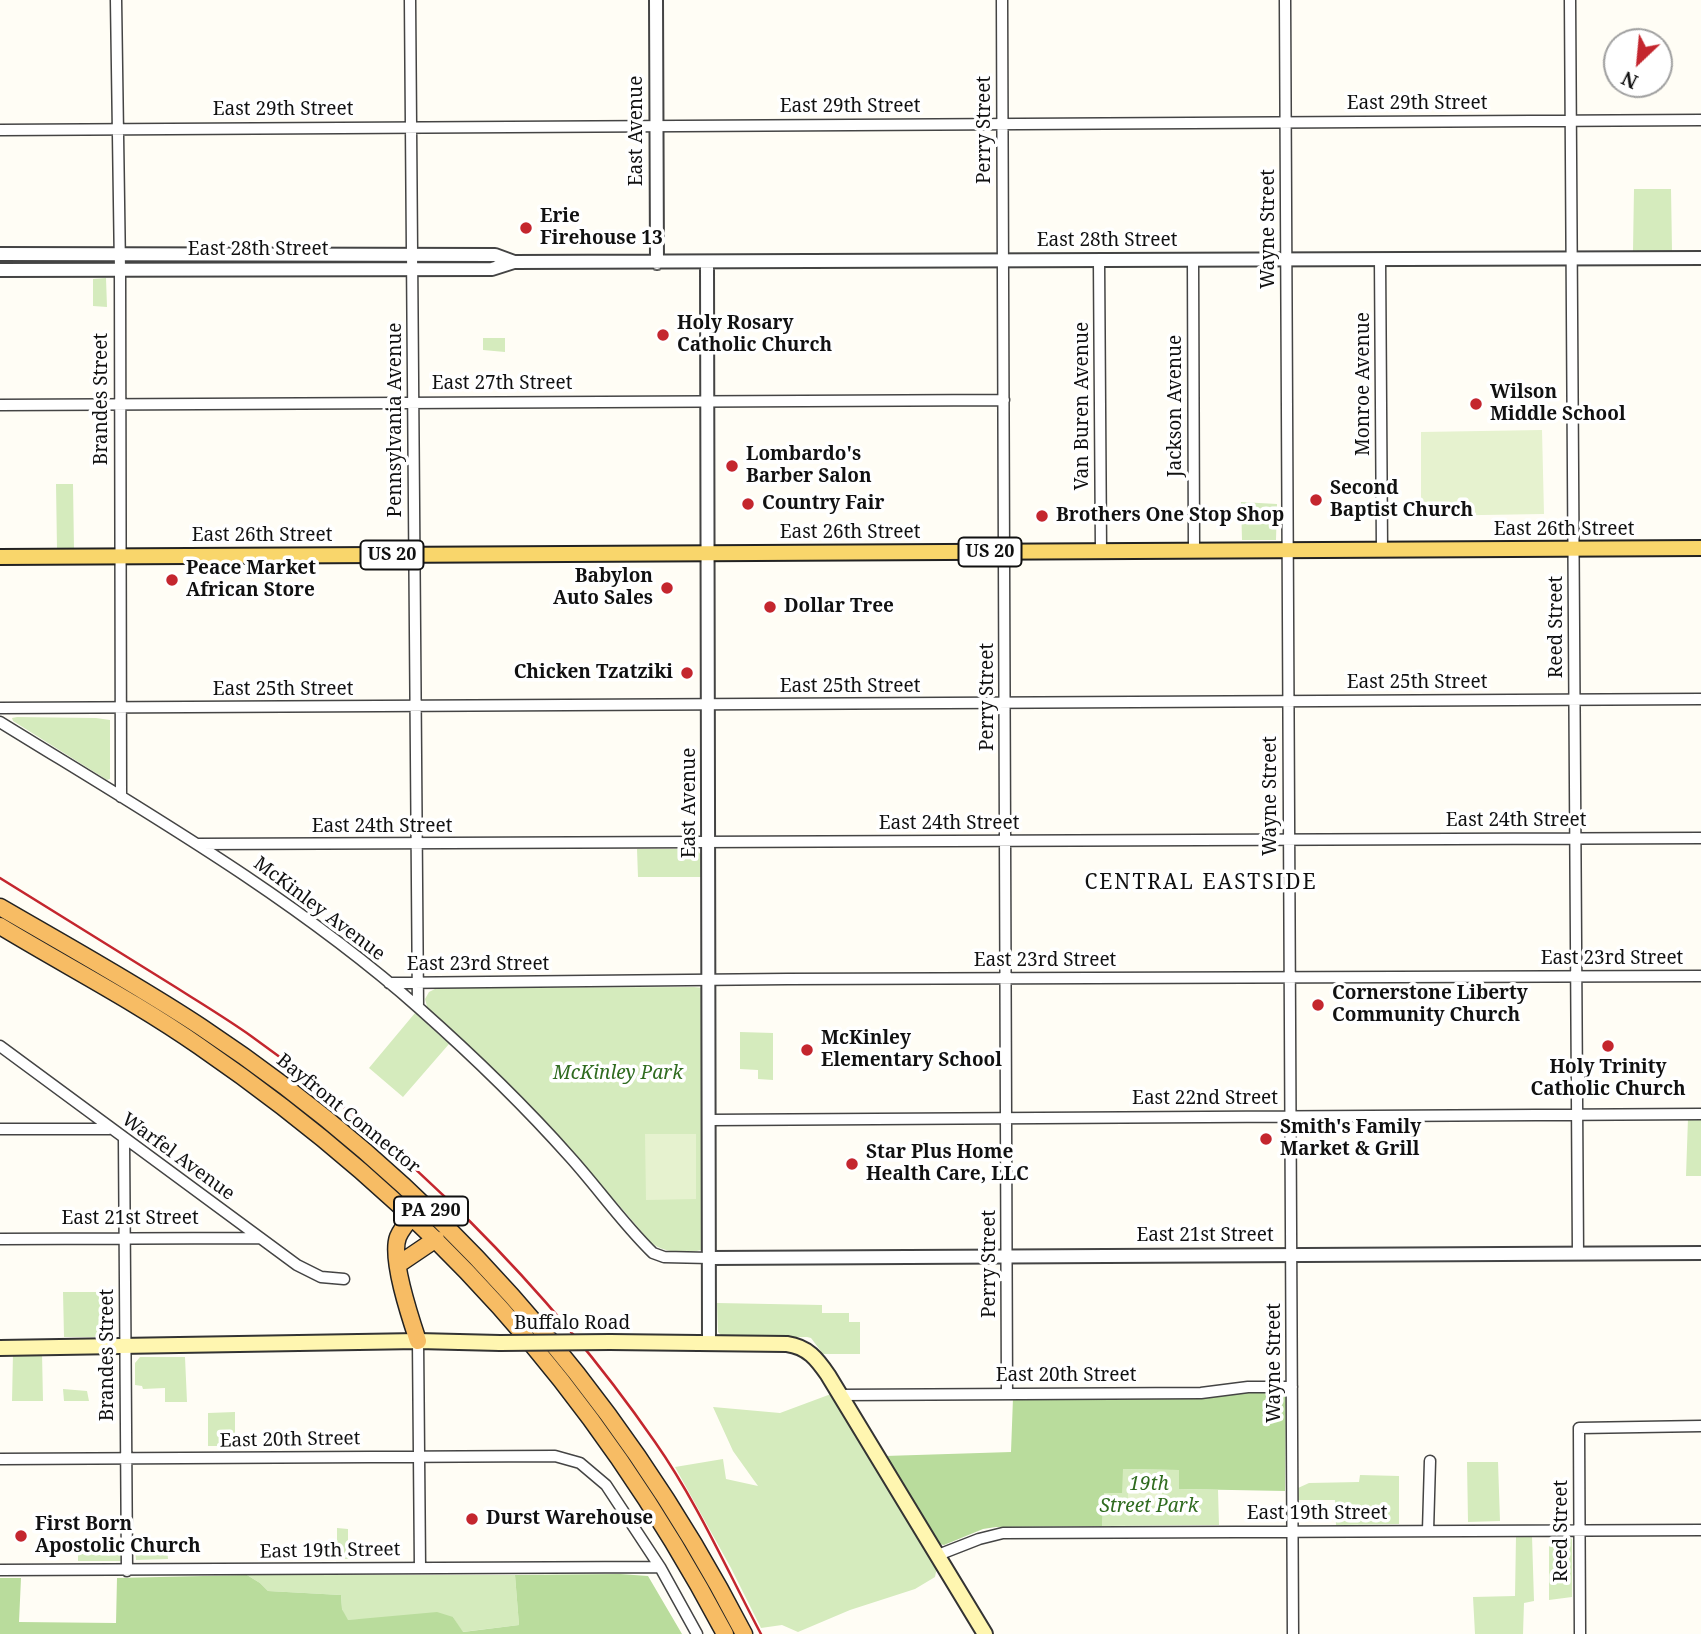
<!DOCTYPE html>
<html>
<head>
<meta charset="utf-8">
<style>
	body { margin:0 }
	#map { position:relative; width:1701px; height:1634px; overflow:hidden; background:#fffdf5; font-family:"Noto Serif",serif }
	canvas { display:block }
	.north { position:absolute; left:1603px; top:28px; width:70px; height:70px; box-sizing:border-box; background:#fff; border:2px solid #a0a0a0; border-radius:50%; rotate:206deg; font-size:19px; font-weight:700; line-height:28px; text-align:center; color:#111 }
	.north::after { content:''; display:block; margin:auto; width:24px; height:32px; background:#c4262e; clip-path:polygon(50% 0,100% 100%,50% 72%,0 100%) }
</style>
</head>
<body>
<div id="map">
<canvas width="1701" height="1634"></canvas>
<div class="north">N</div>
</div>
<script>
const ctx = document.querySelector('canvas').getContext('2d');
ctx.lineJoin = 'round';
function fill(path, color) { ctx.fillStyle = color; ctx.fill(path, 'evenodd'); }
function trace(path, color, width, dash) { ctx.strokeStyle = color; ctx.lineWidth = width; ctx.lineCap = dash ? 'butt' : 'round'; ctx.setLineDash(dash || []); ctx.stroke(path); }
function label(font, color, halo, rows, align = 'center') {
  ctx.font = font + ' "Noto Serif",serif'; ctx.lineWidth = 7; ctx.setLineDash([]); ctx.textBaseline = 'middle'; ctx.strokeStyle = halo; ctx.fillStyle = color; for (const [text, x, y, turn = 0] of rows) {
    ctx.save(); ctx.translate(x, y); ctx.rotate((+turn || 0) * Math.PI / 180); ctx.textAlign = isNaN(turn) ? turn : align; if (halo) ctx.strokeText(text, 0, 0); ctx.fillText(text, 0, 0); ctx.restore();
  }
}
fill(new Path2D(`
	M1634,189H1671L1672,251H1633Z
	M106,278L107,307L93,306V279Z
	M483,338H505V352L483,350Z
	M56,484H73L74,549H57Z
	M1241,502L1277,504L1276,540H1242Z
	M17,717L96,718L110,720V779L107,780L13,721L12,718Z
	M637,849H696L702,856V877H638Z
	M694,987L703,988V1247L701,1250C685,1254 665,1253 651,1243C582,1160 508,1082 428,1010L425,999L429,992L437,988Z
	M415,1013L449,1044L403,1097L369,1068Z
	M740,1032L773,1033V1080L758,1079V1070L740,1069Z
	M1688,1118H1701V1176H1686Z
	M63,1292H113L114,1337H64Z
	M717,1303L822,1305V1313H849V1322H860V1354H823L811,1338L807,1337L724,1338L718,1332Z
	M13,1353H42L43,1401H12Z
	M140,1357H185L187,1402H165V1388L143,1389L142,1386L135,1385V1363Z
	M63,1389L87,1391L89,1401H64Z
	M831,1394L937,1567L935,1577L915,1589L850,1610L798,1632L782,1625L761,1628L731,1568L675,1467L723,1459L726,1479L758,1486L733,1451L713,1407L780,1413Z
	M235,1412V1446H208V1413Z
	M1498,1462L1500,1521L1468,1522L1467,1462Z
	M1123,1469L1180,1470L1179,1489L1218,1490L1219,1525L1102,1526L1104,1492Z
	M1360,1475L1399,1476V1524L1336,1525L1335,1500H1298V1488L1309,1483L1359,1482Z
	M337,1528L348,1529V1559H337Z
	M1516,1536H1532L1534,1601L1524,1603L1523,1634H1475L1473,1597L1515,1596Z
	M1549,1536H1568L1572,1539V1597L1549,1600Z
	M124,1542V1561H78V1543Z
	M167,1546L168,1559L136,1560L135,1547Z
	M247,1575H515L519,1625L462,1632L453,1617L347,1620L342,1609L341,1595L268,1591L260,1583Z`), '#d5ebbd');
fill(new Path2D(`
	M1254,1391H1282L1286,1394L1285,1491L1179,1489V1470L1123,1469L1122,1493H1104L1102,1526L996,1527L983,1529L944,1545L939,1544L885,1456L1011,1452L1013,1398H1187Z
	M620,1574L648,1576L682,1634H0V1578H21L19,1622L116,1623L117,1578L247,1575L260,1583L268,1591L341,1595L342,1609L348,1620L437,1612L453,1617L463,1632L519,1625L515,1575Z`), '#b9dc9c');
fill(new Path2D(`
	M1542,430L1544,514L1421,516V432Z
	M645,1134H696V1199L646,1200Z
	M1128,1485L1162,1486V1506H1128Z`), '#e6f2cf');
const minor = new Path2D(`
	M116,0L120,269L121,797
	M410,0L418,1007
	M1002,0L1007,1394
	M1285,0L1293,1634
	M1570,0L1578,1253
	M0,130L1701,120
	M1380,259L1382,550
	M1193,260L1194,551
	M1099,261L1101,551
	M0,405L1004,400
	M0,708L1701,699
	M0,722C144,811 292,896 419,1008C472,1055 523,1104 570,1157C598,1188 623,1224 653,1253L664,1257L710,1258
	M197,844L1701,838
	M389,983L787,979L1701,976
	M0,1046L297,1265L321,1277L344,1279
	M710,1120L1701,1114
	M0,1129H109
	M124,1139L127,1571
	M0,1239L259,1238
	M418,1341L420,1568
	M840,1395L1201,1393L1248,1387H1292
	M0,1459L555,1456L580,1463L606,1485L660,1567L697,1634
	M1428,1531L1430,1461
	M938,1555L979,1539L1003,1533L1701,1530
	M0,1570L660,1567
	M1580,1634L1579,1428L1701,1426`);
const tertiary = new Path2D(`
	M656,0L657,263
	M0,254L495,255L514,262
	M707,262L709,1344
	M0,270L492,269L514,262L1701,258
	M710,1258L1701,1253`);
const secondary = new Path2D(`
	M610,1342L787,1344C808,1347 817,1359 828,1375L985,1634
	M0,1348L418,1341L500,1343`);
const primary = new Path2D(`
	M0,557L1701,548`);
const trunk = new Path2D(`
	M0,907C67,946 136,984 201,1027C432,1180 617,1388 744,1634
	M0,926C66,966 136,1002 199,1046C429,1204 595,1388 725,1634
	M418,1210C411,1218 402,1227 398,1237C390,1258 411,1320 418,1341
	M399,1264L436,1239`);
trace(minor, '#444', 13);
trace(tertiary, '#444', 16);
trace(secondary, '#333', 18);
trace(primary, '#222', 18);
trace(trunk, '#222', 19);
trace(minor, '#fff', 10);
trace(tertiary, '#fff', 12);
trace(secondary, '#fff6b0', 14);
trace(primary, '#f9d66b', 14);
trace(trunk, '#f7bc64', 16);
trace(new Path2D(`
	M0,878C59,915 118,951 177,988C202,1004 227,1019 251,1036C405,1146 547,1286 655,1442C697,1502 727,1570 761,1634`), '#c4262e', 2.5);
const secondaryBridge = new Path2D(`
	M500,1343L610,1342`);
trace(secondaryBridge, '#333', 18, []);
trace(secondaryBridge, '#fff6b0', 14);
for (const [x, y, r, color] of [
	[526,228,7,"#c4262e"],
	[663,335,7,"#c4262e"],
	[1476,404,7,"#c4262e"],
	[732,466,7,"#c4262e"],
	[1316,500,7,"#c4262e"],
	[748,504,7,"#c4262e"],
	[1042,516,7,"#c4262e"],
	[172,580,7,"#c4262e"],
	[667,588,7,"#c4262e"],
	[770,607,7,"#c4262e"],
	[687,673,7,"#c4262e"],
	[1318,1005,7,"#c4262e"],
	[1608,1046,7,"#c4262e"],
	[807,1050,7,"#c4262e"],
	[1266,1139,7,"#c4262e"],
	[852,1164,7,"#c4262e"],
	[472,1519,7,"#c4262e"],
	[21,1536,7,"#c4262e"]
]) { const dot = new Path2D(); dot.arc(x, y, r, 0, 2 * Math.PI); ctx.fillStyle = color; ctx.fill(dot); trace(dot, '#fff', 2.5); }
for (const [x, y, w] of [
	[990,552,63],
	[392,555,63],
	[431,1211,74]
]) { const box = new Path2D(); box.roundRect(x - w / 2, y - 14.5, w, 29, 5); ctx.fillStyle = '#fff'; ctx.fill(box); trace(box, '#111', 2); }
label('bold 18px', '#111', null, [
	["US 20",990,552],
	["US 20",392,555],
	["PA 290",431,1211]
]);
label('19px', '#111', '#fff', [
	["East 29th Street",1417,104],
	["East 29th Street",850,107],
	["East 29th Street",283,110],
	["Perry Street",985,130,-90],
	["East Avenue",637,131,-90],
	["Wayne Street",1269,229,-90],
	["East 28th Street",1107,241],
	["East 28th Street",258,250],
	["East 27th Street",502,384],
	["Monroe Avenue",1364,384,-90],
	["Brandes Street",102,399,-90],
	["Van Buren Avenue",1083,406,-90],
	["Jackson Avenue",1176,406,-90],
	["Pennsylvania Avenue",396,420,-90],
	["East 26th Street",1564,530],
	["East 26th Street",850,533],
	["East 26th Street",262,536],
	["Reed Street",1557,627,-90],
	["East 25th Street",1417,683],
	["East 25th Street",850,687],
	["East 25th Street",283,690],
	["Perry Street",988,697,-90],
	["Wayne Street",1271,796,-90],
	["East Avenue",690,803,-90],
	["East 24th Street",1516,821],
	["East 24th Street",949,824],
	["East 24th Street",382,827],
	["McKinley Avenue",319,909,37],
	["East 23rd Street",1612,959],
	["East 23rd Street",1045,961],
	["East 23rd Street",478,965],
	["East 22nd Street",1205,1099],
	["Bayfront Connector",348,1114,39],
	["Warfel Avenue",178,1157,36],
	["East 21st Street",130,1219],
	["East 21st Street",1205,1236],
	["Perry Street",990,1264,-90],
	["Buffalo Road",572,1324],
	["Brandes Street",108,1355,-90],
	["Wayne Street",1275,1363,-90],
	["East 20th Street",1066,1376],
	["East 20th Street",290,1440,-1],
	["East 19th Street",1317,1514],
	["Reed Street",1562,1531,-90],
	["East 19th Street",330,1551,-1]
]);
label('bold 19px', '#111', '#fff', [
	["Erie",540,217],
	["Firehouse 13",540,239],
	["Holy Rosary",677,324],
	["Catholic Church",677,346],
	["Wilson",1490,393],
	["Middle School",1490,415],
	["Lombardo's",746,455],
	["Barber Salon",746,477],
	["Second",1330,489],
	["Baptist Church",1330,511],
	["Country Fair",762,504],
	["Brothers One Stop Shop",1056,516],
	["Peace Market",186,569],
	["African Store",186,591],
	["Babylon",653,577,"right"],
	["Auto Sales",653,599,"right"],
	["Dollar Tree",784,607],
	["Chicken Tzatziki",673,673,"right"],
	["Cornerstone Liberty",1332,994],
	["Community Church",1332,1016],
	["McKinley",821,1039],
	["Elementary School",821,1061],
	["Holy Trinity",1608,1068,"center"],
	["Catholic Church",1608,1090,"center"],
	["Smith's Family",1280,1128],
	["Market & Grill",1280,1150],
	["Star Plus Home",866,1153],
	["Health Care, LLC",866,1175],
	["Durst Warehouse",486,1519],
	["First Born",35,1525],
	["Apostolic Church",35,1547]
], 'left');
label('italic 19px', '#2f6b1f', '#fff', [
	["McKinley Park",618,1074],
	["19th",1149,1485],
	["Street Park",1149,1507]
]);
ctx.letterSpacing = '2px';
label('21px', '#111', '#fff', [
	["CENTRAL EASTSIDE",1201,883]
]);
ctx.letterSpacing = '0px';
</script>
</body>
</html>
